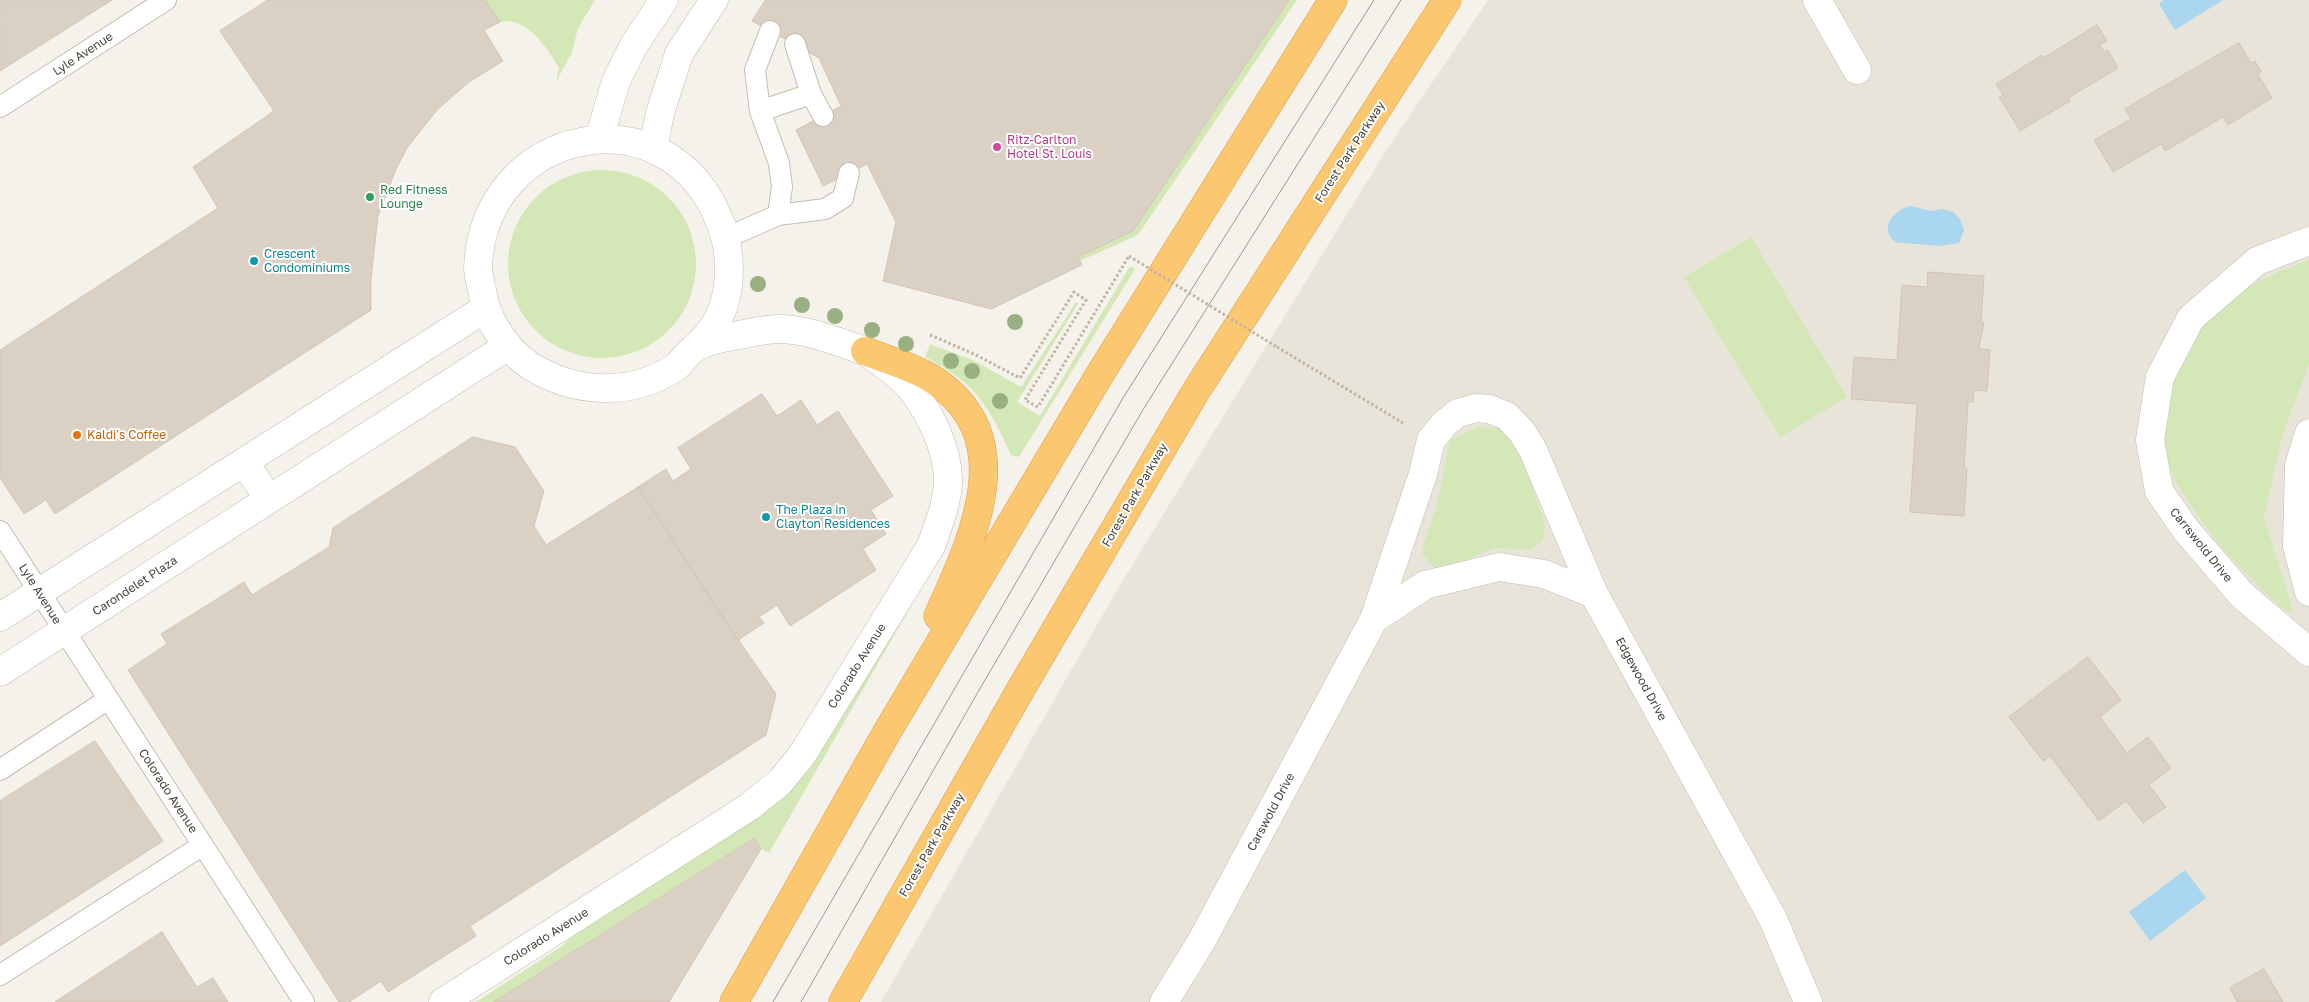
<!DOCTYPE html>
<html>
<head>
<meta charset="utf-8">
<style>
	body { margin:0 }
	canvas { display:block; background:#f5f2eb }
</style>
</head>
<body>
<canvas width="2309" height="1002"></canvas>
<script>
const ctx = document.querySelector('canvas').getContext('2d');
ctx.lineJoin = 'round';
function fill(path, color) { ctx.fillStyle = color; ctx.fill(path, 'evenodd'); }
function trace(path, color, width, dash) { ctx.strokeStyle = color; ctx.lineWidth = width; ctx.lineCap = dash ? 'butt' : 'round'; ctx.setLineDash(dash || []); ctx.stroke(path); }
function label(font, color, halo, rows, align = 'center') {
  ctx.font = font + ' "Golos Text",sans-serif'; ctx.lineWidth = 4; ctx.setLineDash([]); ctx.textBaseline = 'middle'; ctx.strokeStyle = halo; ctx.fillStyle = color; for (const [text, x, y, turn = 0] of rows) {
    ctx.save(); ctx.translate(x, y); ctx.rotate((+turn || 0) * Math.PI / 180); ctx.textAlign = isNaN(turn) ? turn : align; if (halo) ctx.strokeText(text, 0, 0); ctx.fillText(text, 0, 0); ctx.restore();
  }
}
fill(new Path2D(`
	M1488,0H2309V1002H881L1117,590L1385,152Z`), '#e9e4da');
fill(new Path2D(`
	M485,0H595L578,28L572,52L556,82L559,68C547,48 527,16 500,22Z
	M1289,0H1297L1138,235L1080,261L1078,257L1133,231Z
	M508 264a94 94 0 1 1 188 0a94 94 0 1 1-188 0Z
	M1751,237L1847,397L1780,437L1684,277Z
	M2309,260V364L2282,437L2264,518L2293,610L2288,613C2249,580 2212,540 2185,496C2181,489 2175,481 2172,473C2169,464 2164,450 2164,440C2164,404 2177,347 2204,320C2234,291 2271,274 2309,260Z
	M1130,266L1135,269L1019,457L1011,455C988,405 976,383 925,357L930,344L973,360L1021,387L1076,302L1078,304L1017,402L1040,416Z
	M1478,427L1505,428L1515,438L1545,524L1543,540L1531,550L1495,548L1455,564L1444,571L1432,566L1421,552L1436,509L1450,440Z
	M906,606H911L769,853L761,849L754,838L494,1002H476L562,946L588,922L758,815Z`), '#d3e8b6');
fill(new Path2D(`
	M2164,0H2223L2175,30L2159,4Z
	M1911,206L1931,211L1942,209L1953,212L1960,219L1964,230L1959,243L1939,246L1895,242C1878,227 1895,209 1911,206Z
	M2185,870L2206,898L2150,941L2129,912Z`), '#aad6f0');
const building = new Path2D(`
	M0,0H112L0,71Z
	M268,0H485L500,22L484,30L503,61L469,82L437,110L407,148L396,169L378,216L371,279V310L55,514L46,500L24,514L0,478V350L218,208L193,167L274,111L220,31Z
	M766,0H1289L1133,231L1078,257L1082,265L991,309L883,281L896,222L867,164L823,186L796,130L841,106L819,58L752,21Z
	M2097,25L2107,41L2100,45L2104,52L2108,50L2118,68L2068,98L2070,101L2020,131L1999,97L2003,95L1996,84L2042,55L2043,58Z
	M2239,43L2251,63L2255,61L2261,72L2258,74L2272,98L2228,125L2223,117L2165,151L2161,144L2113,172L2094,140L2131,119L2125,109Z
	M1928,272L1984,276L1981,322H1984L1979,349L1990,350L1987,391L1974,390L1973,402H1968L1964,468H1967L1964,516L1910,512L1917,404L1851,399L1854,357L1897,360L1902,285L1927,287Z
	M762,394L777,416L801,400L817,425L838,411L893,496L871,510L886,534L863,549L876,570L790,626L777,605L759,617L764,623L738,640L638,487L666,469L673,481L691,469L678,448Z
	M473,437L515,447L544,491L534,526L546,545L638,487L715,606L776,694L766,735L470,926L476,936L388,992L381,981L349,1002H339L128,670L167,644L161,634L244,582L252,595L329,547L333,528Z
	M2088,657L2121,700L2100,717L2127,753L2148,737L2171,768L2149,785L2166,807L2143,823L2126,801L2099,821L2050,756L2043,761L2009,717Z
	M95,741L163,841L0,946V801Z
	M755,838L761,849L669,1002H494Z
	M162,932L197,987L213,978L228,1002H55Z
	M2264,969L2283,1002H2237L2230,988Z`);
fill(building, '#dad0c4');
trace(building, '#d2c5b4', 1);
const service = new Path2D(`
	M770,31L755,70L760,111L779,163L782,187L778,215
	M795,44L811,94L823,116
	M0,107L166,0
	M760,111L811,94
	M726,238L778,215L825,209L843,198L849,173
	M0,531L304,1002
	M0,770L107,700
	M0,975L203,845`);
const minor = new Path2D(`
	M1817,0L1857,70
	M2309,241L2257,261L2191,318L2160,377L2150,440L2159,491L2186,530L2242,595L2309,652
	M2309,433L2299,466L2297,546L2309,592
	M244,462L269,499
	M1374,619L1425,585L1499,567L1544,574L1594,594
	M443,1002L749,807L780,782L802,755L931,546C938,526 947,504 948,483C949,452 931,415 913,391C902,377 887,366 872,356
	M1164,1002L1201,942L1374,619L1423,474L1431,440L1445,423L1458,413L1476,408L1489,409L1507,416L1522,432L1533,450L1594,594L1773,919L1808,1002`);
const tertiary = new Path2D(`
	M599,139L616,81L634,45L664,0
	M653,149L660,113L679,54L714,0
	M696,347C702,341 708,335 712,329C733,300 733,253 720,222C669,89 484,126 478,267C478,276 482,287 483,296C489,325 511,357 539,371C582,394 634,395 676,367C683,361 688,351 697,347C706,341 722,338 734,336C749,333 766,329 781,329C810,330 838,342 865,351
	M0,617L486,308
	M0,672L508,346`);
const motorway = new Path2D(`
	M865,351C885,359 910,366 929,377C1024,435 973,538 938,616
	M734,1002L887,732L1100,374L1333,0
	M843,1002L1022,687L1196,391L1447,0`);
trace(service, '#c4bcb1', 22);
trace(minor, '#c4bcb1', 29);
trace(tertiary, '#c4bcb1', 29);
trace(motorway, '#db9c40', 29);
trace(new Path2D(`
	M930,335L976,355L1020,378L1074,292L1086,300L1025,400L1038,407L1129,256
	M1277,347L1403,423`), '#c2b59f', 3, [2.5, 2.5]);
trace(service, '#fff', 20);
trace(minor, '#fff', 28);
trace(tertiary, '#fff', 28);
trace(motorway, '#fbc871', 28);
trace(new Path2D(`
	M773,1002L1123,398L1374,0
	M801,1002L978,692L1144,408L1401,0`), '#999', 1);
trace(new Path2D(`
	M1129,256L1277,347`), '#c2b59f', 3, [2.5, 2.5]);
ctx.fillStyle = '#99b182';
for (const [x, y] of [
	[758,284],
	[802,305],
	[835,316],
	[1015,322],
	[872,330],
	[906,344],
	[951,361],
	[972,371],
	[1000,401]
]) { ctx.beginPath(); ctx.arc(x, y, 8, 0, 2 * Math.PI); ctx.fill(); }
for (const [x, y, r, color] of [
	[997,147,5,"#d1479c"],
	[370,197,5,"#2e9e5b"],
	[254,261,5,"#0f9aa8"],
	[77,435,5,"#e8710a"],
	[766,517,5,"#0f9aa8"]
]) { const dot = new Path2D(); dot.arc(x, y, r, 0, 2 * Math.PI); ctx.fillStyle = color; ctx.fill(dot); trace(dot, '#fff', 2); }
label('12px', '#4a4339', '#fff', [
	["Lyle Avenue",83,54,-33],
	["Forest Park Parkway",1350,152,-57],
	["Forest Park Parkway",1135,495,-60],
	["Carrswold Drive",2201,545,51],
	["Carondelet Plaza",135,586,-33],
	["Lyle Avenue",40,594,58],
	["Colorado Avenue",857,666,-58],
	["Edgewood Drive",1641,679,61],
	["Colorado Avenue",168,791,57],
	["Carswold Drive",1271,812,-62],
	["Forest Park Parkway",932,845,-60],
	["Colorado Avenue",546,937,-32]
]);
label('12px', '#b23c85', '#fff', [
	["Ritz-Carlton",1007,140],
	["Hotel St. Louis",1007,154]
], 'left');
label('12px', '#27864d', '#fff', [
	["Red Fitness",380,190],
	["Lounge",380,204]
], 'left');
label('12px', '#0d838f', '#fff', [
	["Crescent",264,254],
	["Condominiums",264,268],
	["The Plaza in",776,510],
	["Clayton Residences",776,524]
], 'left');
label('12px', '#c56008', '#fff', [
	["Kaldi's Coffee",87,435]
], 'left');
</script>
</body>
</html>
